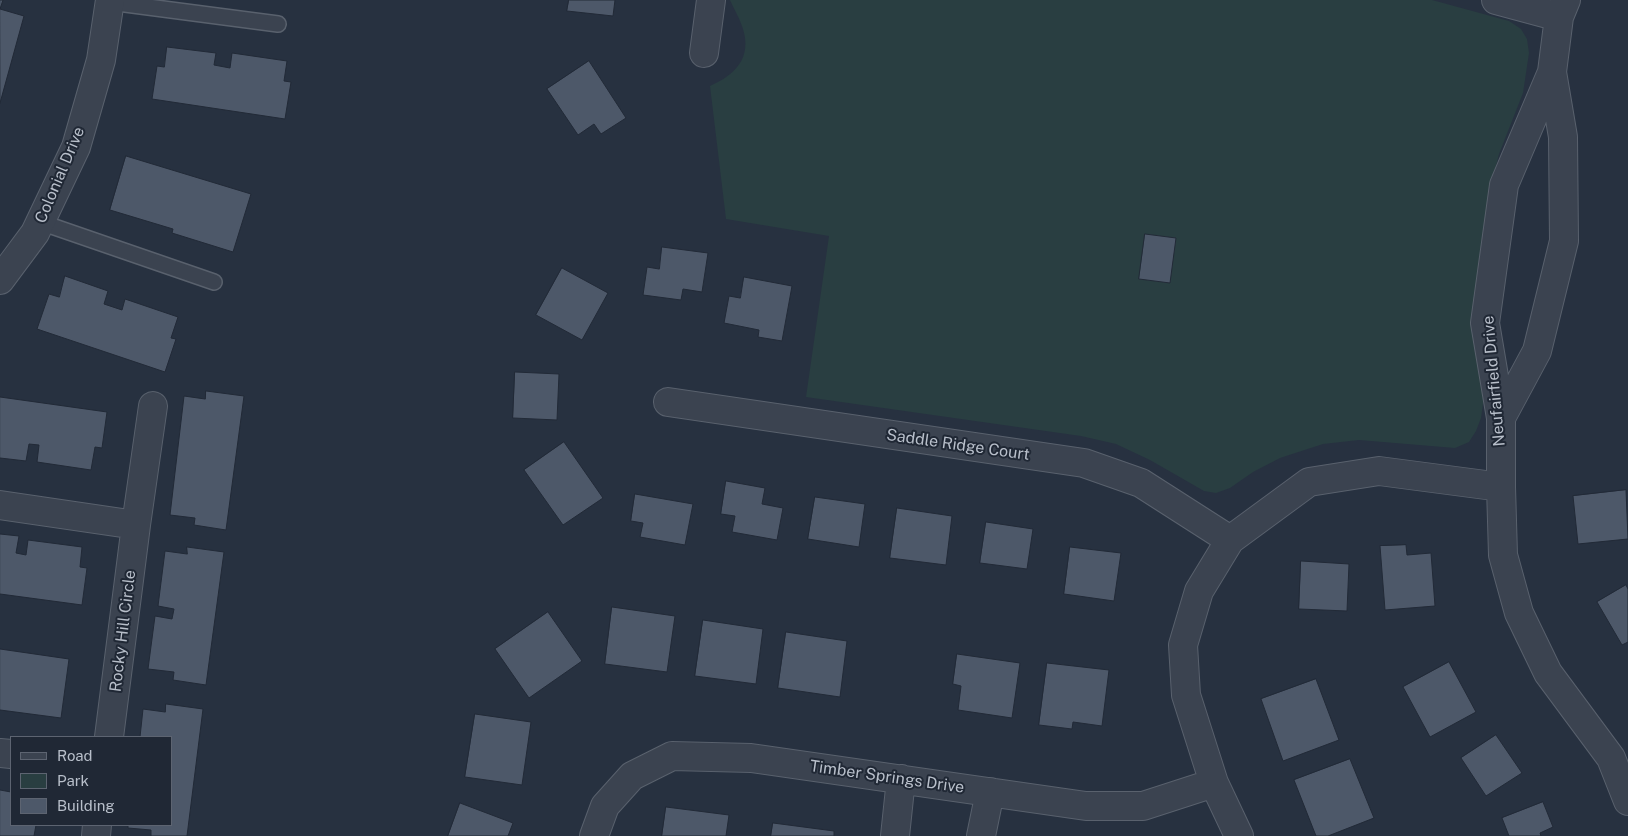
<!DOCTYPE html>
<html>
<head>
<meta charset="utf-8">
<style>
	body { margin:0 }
	#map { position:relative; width:1628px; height:836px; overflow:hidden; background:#273140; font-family:"Public Sans",sans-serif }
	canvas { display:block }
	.legend { position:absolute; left:10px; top:736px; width:162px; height:90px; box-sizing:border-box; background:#202835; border:1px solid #5d6471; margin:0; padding:6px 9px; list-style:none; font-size:15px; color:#b8bfca }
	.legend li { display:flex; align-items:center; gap:10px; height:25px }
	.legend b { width:25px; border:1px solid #5d6471 }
</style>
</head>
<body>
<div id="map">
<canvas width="1628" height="836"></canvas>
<ul class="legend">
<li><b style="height:6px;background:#3b4350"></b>Road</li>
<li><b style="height:14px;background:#293e41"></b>Park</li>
<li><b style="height:14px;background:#4d5869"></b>Building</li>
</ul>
</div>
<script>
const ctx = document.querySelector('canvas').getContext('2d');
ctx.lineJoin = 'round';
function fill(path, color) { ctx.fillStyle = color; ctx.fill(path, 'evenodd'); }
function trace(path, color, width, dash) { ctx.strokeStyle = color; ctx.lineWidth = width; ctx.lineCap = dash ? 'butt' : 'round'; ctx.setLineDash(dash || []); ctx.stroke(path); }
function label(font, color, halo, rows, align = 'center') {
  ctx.font = font + ' "Public Sans",sans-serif'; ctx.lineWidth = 4; ctx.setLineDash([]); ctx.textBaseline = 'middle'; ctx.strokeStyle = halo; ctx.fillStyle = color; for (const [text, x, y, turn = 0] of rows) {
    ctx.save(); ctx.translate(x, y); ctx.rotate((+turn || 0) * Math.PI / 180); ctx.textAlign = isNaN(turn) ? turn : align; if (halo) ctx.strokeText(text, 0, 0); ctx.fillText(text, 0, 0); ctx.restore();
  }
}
fill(new Path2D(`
	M730,0H1432L1509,21L1521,29L1527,39L1529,53L1523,93L1499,154L1488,198L1477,276L1476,301L1484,397L1481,418L1476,431L1469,442L1455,448L1359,440L1323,444L1280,458L1253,472L1230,488L1216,493L1204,491L1150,460L1116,444L1081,436L806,397L829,236L726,219L710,86C735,75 752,58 743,29C740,19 734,9 730,0Z`), '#293e41');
const building = new Path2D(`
	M0,0H3L0,9L24,16L0,103Z
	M569,0H615L613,16L567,11Z
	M167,47L216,53L214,65L230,68L232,53L287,61L284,81L291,82L285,119L152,99L157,66L164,67Z
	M589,61L626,118L601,134L594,124L578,135L547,89Z
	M126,156L251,194L233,252L172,233L173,229L110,210Z
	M1145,234L1176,238L1170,283L1139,279Z
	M662,247L708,253L702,292L683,289L681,300L643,295L647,267L659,269Z
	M562,268L608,293L582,340L536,315Z
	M65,276L108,291L104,304L122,310L125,299L178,317L171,338L176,339L165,372L37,329L49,294L59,297Z
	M744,277L792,286L782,341L758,337L759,330L724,323L729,296L740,298Z
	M515,372L559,374L557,420L513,418Z
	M206,391L244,396L226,530L194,525L195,518L170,515L184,396L205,399Z
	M0,397L107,412L102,448L95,447L91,470L37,462L39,445L29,444L26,461L0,458Z
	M564,442L603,498L563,525L524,470Z
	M726,481L765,488L762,504L783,508L777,540L732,532L735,516L721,514Z
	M1626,490L1628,539L1578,544L1573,496Z
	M635,494L693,504L685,545L640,537L643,523L631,521Z
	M815,497L865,504L859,547L808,539Z
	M897,508L952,516L946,565L890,558Z
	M986,522L1033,529L1027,569L980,563Z
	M0,534L19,536L16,553L26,555L28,540L82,547L80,567L87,568L82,605L0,594Z
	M1406,545L1407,555L1431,553L1435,606L1385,610L1380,546Z
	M187,547L224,552L206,685L173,680L174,672L148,669L155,616L172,619L174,609L158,606L165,551L187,554Z
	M1070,547L1121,553L1114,601L1064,594Z
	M1301,561L1349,564L1347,611L1299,609Z
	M1626,585L1628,589V642L1622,645L1597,602Z
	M612,607L675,616L667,672L605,664Z
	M548,612L582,661L529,698L495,649Z
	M703,620L763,629L756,684L695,676Z
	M786,632L847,641L840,697L778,688Z
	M0,649L69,659L61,718L0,710Z
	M957,654L1020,663L1012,718L958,710L961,686L953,684Z
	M1449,662L1476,712L1430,737L1403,687Z
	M1047,663L1109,670L1102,726L1073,722L1072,729L1039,725Z
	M1316,679L1339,740L1283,761L1261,699Z
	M166,704L203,709L187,836H151V830L128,828V825H171V737H140L143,709L165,712Z
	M475,714L531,722L522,785L465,777Z
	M1496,735L1522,773L1486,796L1461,758Z
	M1350,759L1374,818L1328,836H1316L1294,780Z
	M0,790L11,792V825H36L34,836H0Z
	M1543,802L1553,827L1540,833L1541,836H1509L1502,818Z
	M460,803L513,823L508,836H448Z
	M666,807L729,815L726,836H662Z
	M773,823L834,831V836H771Z`);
fill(building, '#4d5869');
trace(building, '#222a37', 1);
const service = new Path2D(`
	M110,2L278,24
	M40,222L214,282`);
const minor = new Path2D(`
	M1496,0L1559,17
	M1566,0L1559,17L1552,72L1504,185L1485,323L1501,418V487L1503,555L1519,613L1548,673L1611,758L1628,801
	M704,53L711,0
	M0,280L35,233L76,147L101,60L110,0
	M668,402L1084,463L1141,483L1230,540
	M1501,418L1537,351L1564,241L1563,137L1552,72
	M0,505L136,525L109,737
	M136,525L153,406
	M0,753L11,754
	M96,836L97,825
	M594,836L605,806L632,776L672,756L751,758L1086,806H1143L1214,783
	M895,836L901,779
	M981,836L990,792
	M1239,836L1214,783L1186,695L1183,645L1199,591L1230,540L1309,482L1379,471L1501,487`);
trace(service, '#59616d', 18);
trace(minor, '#59616d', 30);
trace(service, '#3b4350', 15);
trace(minor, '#3b4350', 28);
label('16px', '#b8bfca', '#202835', [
	["Colonial Drive",60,175,-67],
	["Neufairfield Drive",1494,381,-95],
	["Saddle Ridge Court",958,445,8],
	["Rocky Hill Circle",123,631,-83],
	["Timber Springs Drive",887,777,8]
]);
</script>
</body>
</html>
